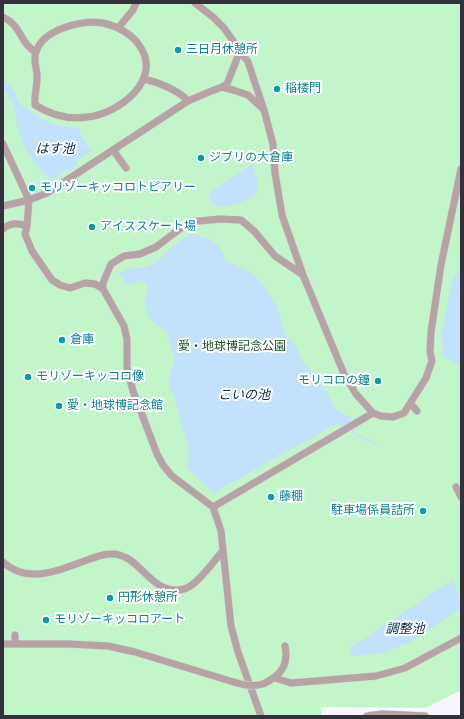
<!DOCTYPE html>
<html>
<head>
<meta charset="utf-8">
<style>
	body { margin:0 }
	#map { position:relative; width:464px; height:719px; overflow:hidden; background:#f9f7fe; font-family:Helvetica,sans-serif }
	canvas { display:block }
	.frame { position:absolute; inset:0; border:4px solid #34303c; pointer-events:none }
</style>
</head>
<body>
<div id="map">
<canvas width="464" height="719"></canvas>
<div class="frame"></div>
</div>
<script>
const ctx = document.querySelector('canvas').getContext('2d');
ctx.lineJoin = 'round';
function fill(path, color) { ctx.fillStyle = color; ctx.fill(path, 'evenodd'); }
function trace(path, color, width, dash) { ctx.strokeStyle = color; ctx.lineWidth = width; ctx.lineCap = dash ? 'butt' : 'round'; ctx.setLineDash(dash || []); ctx.stroke(path); }
function label(font, color, halo, rows, align = 'center') {
  ctx.font = font + ' Helvetica,"Noto Sans JP",sans-serif'; ctx.lineWidth = 4; ctx.setLineDash([]); ctx.textBaseline = 'middle'; ctx.strokeStyle = halo; ctx.fillStyle = color; for (const [text, x, y, turn = 0] of rows) {
    ctx.save(); ctx.translate(x, y); ctx.rotate((+turn || 0) * Math.PI / 180); ctx.textAlign = isNaN(turn) ? turn : align; if (halo) ctx.strokeText(text, 0, 0); ctx.fillText(text, 0, 0); ctx.restore();
  }
}
fill(new Path2D(`
	M3,3H461V690L426,708L321,707L322,716H3Z`), '#c2f6ca');
fill(new Path2D(`
	M3,78L12,88L20,104L32,113L45,120L59,126L79,127C80,135 87,145 93,150L76,161L78,165L69,171L68,169L52,180L51,183L48,182L49,177L38,168L28,154L23,143L17,128L15,107L3,88Z
	M252,164C255,174 263,189 254,197C241,202 211,217 208,193Z
	M196,235C212,239 220,244 226,261L252,273L260,281L277,307L285,334L296,346L304,364L318,376L336,410L351,417V423L341,428L338,423L213,493L188,468L189,463L187,462L189,447L180,420L176,401L169,385V376L175,360L166,331C152,322 143,315 146,296C147,290 148,288 146,283L140,280L129,284L123,282V276L118,275L119,272H124L127,269C133,268 143,269 149,266C168,258 172,238 196,235Z
	M461,269V367L443,356L442,332L453,278L455,276V274Z
	M453,580L461,603V608L408,643L382,653L352,656L349,649Z`), '#c1e1fd');
trace(new Path2D(`
	M351,428L356,435L376,444`), '#c1e1fd', 2);
const minor = new Path2D(`
	M195,3L213,17L224,28L248,62L264,110L273,144L275,173L282,215L303,275L344,374L356,394L373,413
	M3,17C22,26 20,44 36,52
	M118,28C126,32 134,37 139,45C164,79 119,114 87,117C68,120 51,115 35,105C34,94 38,84 37,74C36,66 33,60 36,52C43,29 81,20 103,23C108,24 113,26 118,28L133,10L136,3
	M144,79C158,82 178,90 188,101
	M222,87L227,84L240,51
	M3,144L29,200L27,226L25,234L32,251L52,280L60,285L70,288L85,283L95,284L103,289L124,326L127,339V368L133,391L157,454L163,465L172,476L213,507
	M113,150L126,168
	M3,206L29,200L47,193L188,101L209,92L222,87L233,90L248,95L262,108
	M3,229C11,222 18,223 27,226
	M103,289V283L111,264L124,256L140,254L156,247L189,222L220,219L241,220L254,231L275,256L303,275
	M411,404L417,411
	M456,487L461,497
	M3,562C28,585 60,570 87,560C94,558 102,554 110,554C141,552 149,597 184,589C197,586 214,560 223,551
	M15,635V644
	M3,644H69L108,646L135,652L237,683
	M275,678L291,683L376,676L405,668L461,638
	M263,684C280,676 289,666 285,646
	M261,716L238,652L231,626L221,531L213,507L373,413L381,416L393,417L404,413L426,378L432,361L430,352L431,332L441,265L461,169
	M367,716L382,714L425,716`);
trace(minor, '#d6d3db', 8);
trace(minor, '#b6a4a5', 7);
const minorBridge = new Path2D(`
	M237,683C246,686 253,687 263,684`);
trace(minorBridge, '#d6d3db', 8, []);
trace(minorBridge, '#b6a4a5', 7);
for (const [x, y, r, color] of [
	[178,50,4,"#0f9aa8"],
	[277,89,4,"#0f9aa8"],
	[201,158,4,"#0f9aa8"],
	[32,188,4,"#0f9aa8"],
	[92,227,4,"#0f9aa8"],
	[62,340,4,"#0f9aa8"],
	[28,377,4,"#0f9aa8"],
	[378,381,4,"#0f9aa8"],
	[59,406,4,"#0f9aa8"],
	[271,497,4,"#0f9aa8"],
	[423,511,4,"#0f9aa8"],
	[110,598,4,"#0f9aa8"],
	[46,620,4,"#0f9aa8"]
]) { const dot = new Path2D(); dot.arc(x, y, r, 0, 2 * Math.PI); ctx.fillStyle = color; ctx.fill(dot); trace(dot, '#fff', 1.5); }
label('12px', '#0d838f', '#fff', [
	["三日月休憩所",186,50],
	["稲楼門",285,89],
	["ジブリの大倉庫",209,158],
	["モリゾーキッコロトピアリー",40,188],
	["アイススケート場",100,227],
	["倉庫",70,340],
	["モリゾーキッコロ像",36,377],
	["モリコロの鐘",370,381,"right"],
	["愛・地球博記念館",67,406],
	["藤棚",279,497],
	["駐車場係員詰所",415,511,"right"],
	["円形休憩所",118,598],
	["モリゾーキッコロアート",54,620]
], 'left');
label('12px', '#185328', '#fff', [
	["愛・地球博記念公園",232,347]
]);
label('italic 13px', '#022b49', '#fff', [
	["はす池",55,149],
	["こいの池",244,395],
	["調整池",405,629]
]);
</script>
</body>
</html>
